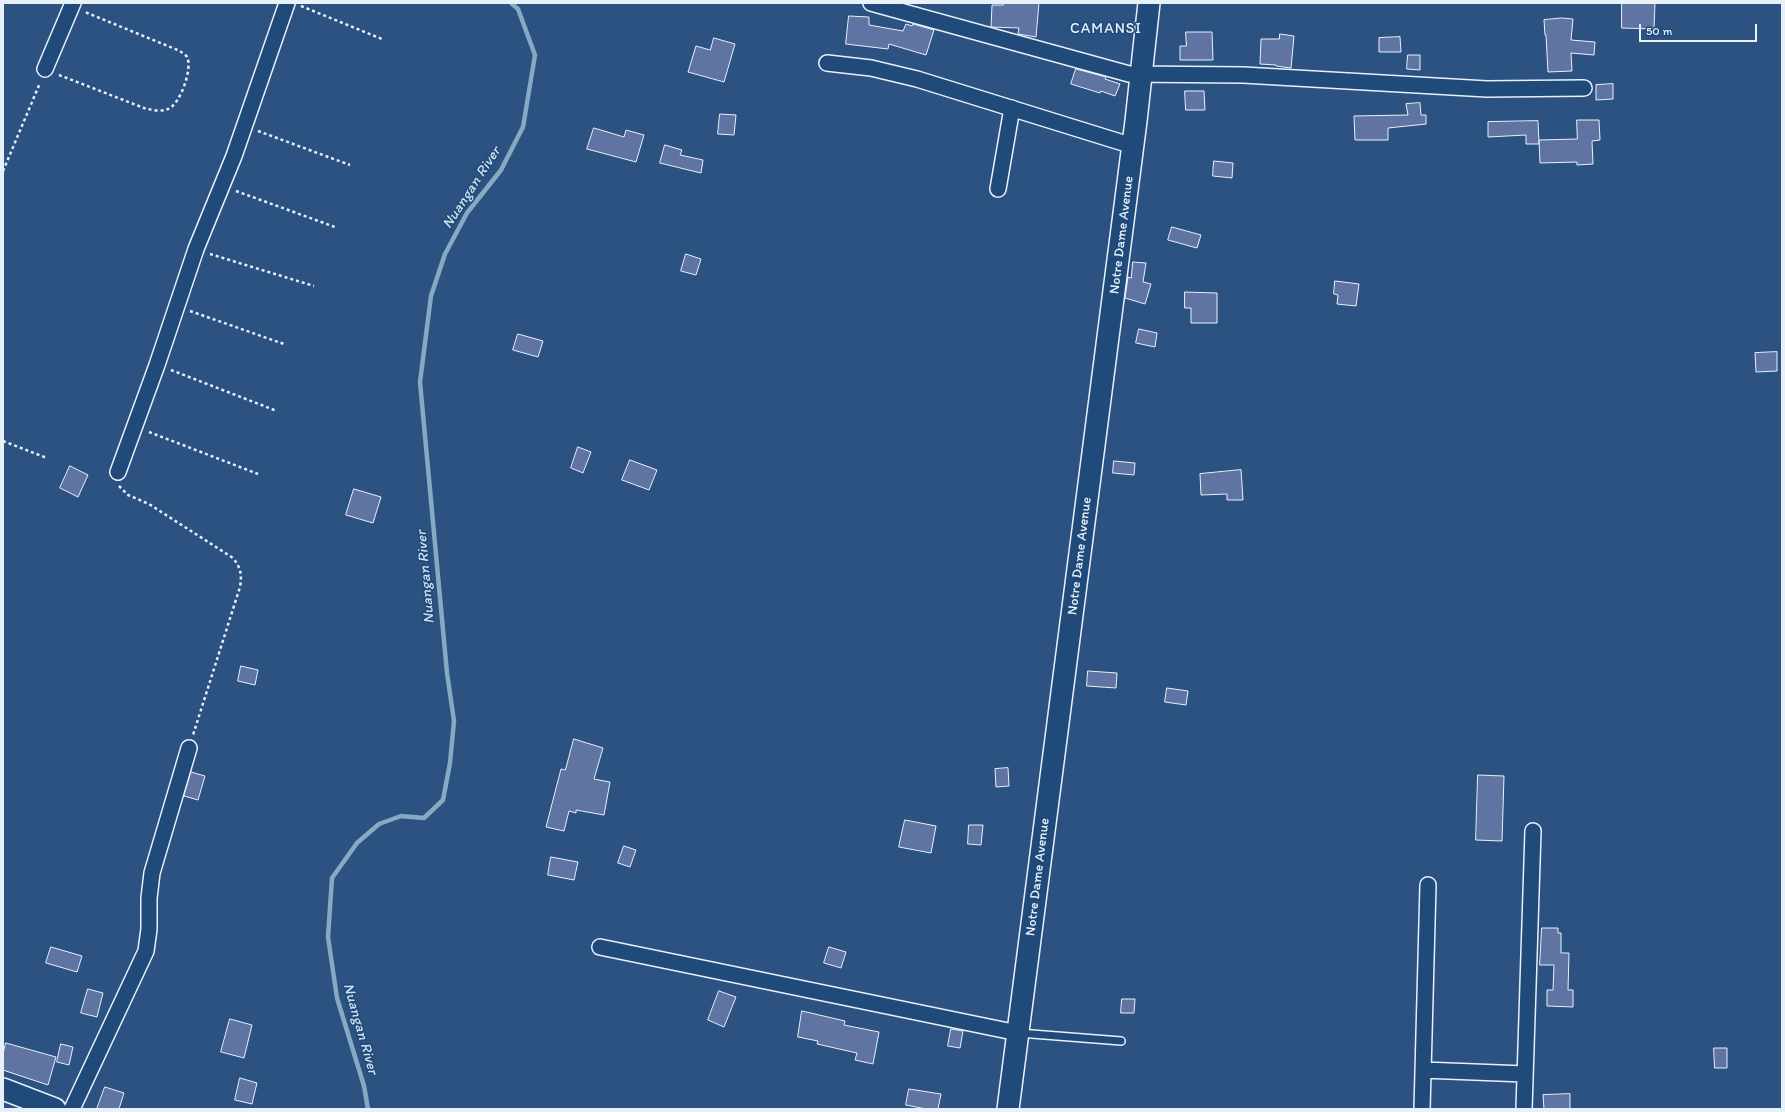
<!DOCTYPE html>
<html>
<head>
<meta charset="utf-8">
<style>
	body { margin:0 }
	#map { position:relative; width:1785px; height:1112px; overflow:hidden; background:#2c5282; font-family:Itim,sans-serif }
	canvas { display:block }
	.frame { position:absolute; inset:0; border:4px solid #e8f1f8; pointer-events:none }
	.scale { position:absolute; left:1639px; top:24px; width:118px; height:18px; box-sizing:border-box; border:2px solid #e8f1f8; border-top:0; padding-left:5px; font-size:12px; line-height:14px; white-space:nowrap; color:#e8f1f8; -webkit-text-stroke:3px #1f4a7a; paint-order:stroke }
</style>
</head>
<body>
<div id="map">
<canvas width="1785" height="1112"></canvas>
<div class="frame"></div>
<div class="scale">50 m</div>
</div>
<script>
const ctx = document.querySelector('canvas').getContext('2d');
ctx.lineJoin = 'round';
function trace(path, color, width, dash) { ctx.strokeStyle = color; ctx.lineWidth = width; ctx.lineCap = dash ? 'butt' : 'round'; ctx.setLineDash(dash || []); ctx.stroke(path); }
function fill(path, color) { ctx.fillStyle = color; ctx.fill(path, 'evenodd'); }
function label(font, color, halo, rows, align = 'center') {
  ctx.font = font + ' Itim,sans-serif'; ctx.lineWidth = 3; ctx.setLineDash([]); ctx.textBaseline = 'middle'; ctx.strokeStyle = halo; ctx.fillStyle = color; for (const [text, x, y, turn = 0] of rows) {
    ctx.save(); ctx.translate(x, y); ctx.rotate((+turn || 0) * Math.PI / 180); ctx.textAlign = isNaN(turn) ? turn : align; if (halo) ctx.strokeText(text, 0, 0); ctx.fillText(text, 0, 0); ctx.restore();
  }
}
trace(new Path2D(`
	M368,1109L364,1086L337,998L328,937L332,878L357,843L379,824L401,816L424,818L443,800L450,763L454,721L447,673L420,382L431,296L445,254L467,213L501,170L523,127L535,55L518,9L511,3`), '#86aac3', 4.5);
const building = new Path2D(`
	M1003,3H1039L1036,37L1018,34L1019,28L991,27L992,5H1003Z
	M1622,3H1655L1654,29L1622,28Z
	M849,16L869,17V25L903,31L906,24L912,26L913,24L934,30L926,55L889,44L888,49L846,44Z
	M1562,18L1573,19L1571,40L1595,42L1594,55L1571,53L1572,71L1548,72L1546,35H1545L1544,20Z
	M1186,32H1212L1213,60H1180V46H1186Z
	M1280,34L1294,36L1291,68L1276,66V65L1260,64L1261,39H1279Z
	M1400,37L1401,52H1379V38Z
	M714,38L735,44L724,82L688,72L696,46L710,50Z
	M1408,55H1420V70L1407,69Z
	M1076,69L1106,77L1105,79L1120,84L1115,96L1101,91L1100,93L1071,84Z
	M1613,84V99L1596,100V85Z
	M1185,91H1204L1205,110H1186Z
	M1420,103L1421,115H1426V124L1388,128V140H1355L1354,116L1408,115L1406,104Z
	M720,114L736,115L734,135L718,134Z
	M1577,120H1599L1600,140L1592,141L1593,164L1577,165V162L1540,163L1539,140L1577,139Z
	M1538,121L1539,144H1526V135L1488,137V122Z
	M594,128L624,137L626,130L644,135L636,162L587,149Z
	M665,145L682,150L680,155L703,160L701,173L660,163Z
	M1214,161L1233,163L1232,178L1213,176Z
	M1172,227L1201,235L1197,248L1168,240Z
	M686,254L701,259L696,275L681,271Z
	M1133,262L1146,263L1143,282L1151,284L1145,304L1125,298L1128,277L1131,278Z
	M1335,281L1359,284L1356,306L1337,304L1338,295L1334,294Z
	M1185,292L1217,293V323H1191V308H1185Z
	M1139,329L1157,333L1155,347L1136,343Z
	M518,334L543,341L538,357L513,350Z
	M1777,352V371L1756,372L1755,353Z
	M578,447L591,452L583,473L571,468Z
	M630,460L657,470L649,490L622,480Z
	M1114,461L1135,463L1134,475L1113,473Z
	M70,466L88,475L78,497L60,488Z
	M1241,470L1243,500H1227V494L1201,495L1200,474Z
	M354,489L381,497L373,523L346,515Z
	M241,666L258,670L255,685L238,681Z
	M1088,671L1117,673L1116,688L1087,686Z
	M1167,688L1188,691L1186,705L1165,702Z
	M574,739L603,748L594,779L610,782L604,815L576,810V813L569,811L564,831L546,827L561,769L565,770Z
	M1008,768L1009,786L996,787L995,769Z
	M191,772L205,776L198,800L184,796Z
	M1478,775L1504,776L1502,841L1476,840Z
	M905,820L936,826L931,853L899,847Z
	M969,825H983L981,845L968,844Z
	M624,846L636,850L630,867L618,863Z
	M551,857L578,862L574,880L548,875Z
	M1542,928H1558V933H1561V953H1569L1568,990H1573V1007L1547,1006V990H1553L1554,965H1540Z
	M51,947L82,956L77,972L46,963Z
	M829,947L846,952L841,968L824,963Z
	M88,989L103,993L97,1017L81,1013Z
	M719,991L736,997L724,1027L708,1020Z
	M1122,999H1135L1134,1013H1121Z
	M802,1011L845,1021L844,1025L879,1032L873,1064L855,1060L857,1053L817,1044L818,1041L798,1037Z
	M230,1019L252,1025L244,1058L221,1052Z
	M951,1029L963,1031L960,1048L948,1046Z
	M6,1043L56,1057L48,1085L3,1070V1054Z
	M61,1044L73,1047L69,1065L57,1062Z
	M1714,1048H1727V1068H1715Z
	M240,1078L257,1083L252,1104L235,1100Z
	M105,1087L124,1093L119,1109H97Z
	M909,1089L941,1094L938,1109H926L906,1105Z
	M1570,1094V1109H1544L1543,1095Z`);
fill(building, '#6074a3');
trace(building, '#e8f1f8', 1);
const lane = new Path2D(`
	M1019,1033L1121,1041`);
const street = new Path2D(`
	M871,3L1129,74L1243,75L1487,89L1584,88
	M827,63L871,68L917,79L1133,146
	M45,69L73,3
	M998,189L1012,108
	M118,472L157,365L196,249L234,156L287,3
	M600,947L1018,1033
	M1423,1070L1525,1074
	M72,1109L146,951L149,929V898L152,873L189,748
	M1422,1109L1428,885
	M1524,1109L1533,831`);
const secondary = new Path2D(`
	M3,1089L55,1109
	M1008,1109L1136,121L1149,3`);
trace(lane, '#e8f1f8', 10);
trace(street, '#e8f1f8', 18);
trace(secondary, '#e8f1f8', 24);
trace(new Path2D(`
	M301,6L382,39
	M59,75L144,108C151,110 161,112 168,109C180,105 193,68 187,57C186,55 182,53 180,51L85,12
	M258,131L350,165
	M3,171L40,83
	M236,191L335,227
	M210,254L314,286
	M190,311L284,344
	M171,370L277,411
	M149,432L258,474
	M3,441L47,458
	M119,486L128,495L149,504L233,558C241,568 242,575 240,587L193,735`), '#e8f1f8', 2.5, [3, 3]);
trace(lane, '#1f4a7a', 7);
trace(street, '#1f4a7a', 15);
trace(secondary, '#1f4a7a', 21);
label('14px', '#e8f1f8', '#1f4a7a', [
	["Notre Dame Avenue",1122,235,-83],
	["Notre Dame Avenue",1080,556,-83],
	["Notre Dame Avenue",1038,877,-83]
]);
ctx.letterSpacing = '1px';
label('15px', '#e8f1f8', '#1f4a7a', [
	["CAMANSI",1106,29]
]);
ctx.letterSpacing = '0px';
label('italic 15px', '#cfdfeb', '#1f4a7a', [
	["Nuangan River",472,188,-57],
	["Nuangan River",426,577,-95],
	["Nuangan River",360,1029,74]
]);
</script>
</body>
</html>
